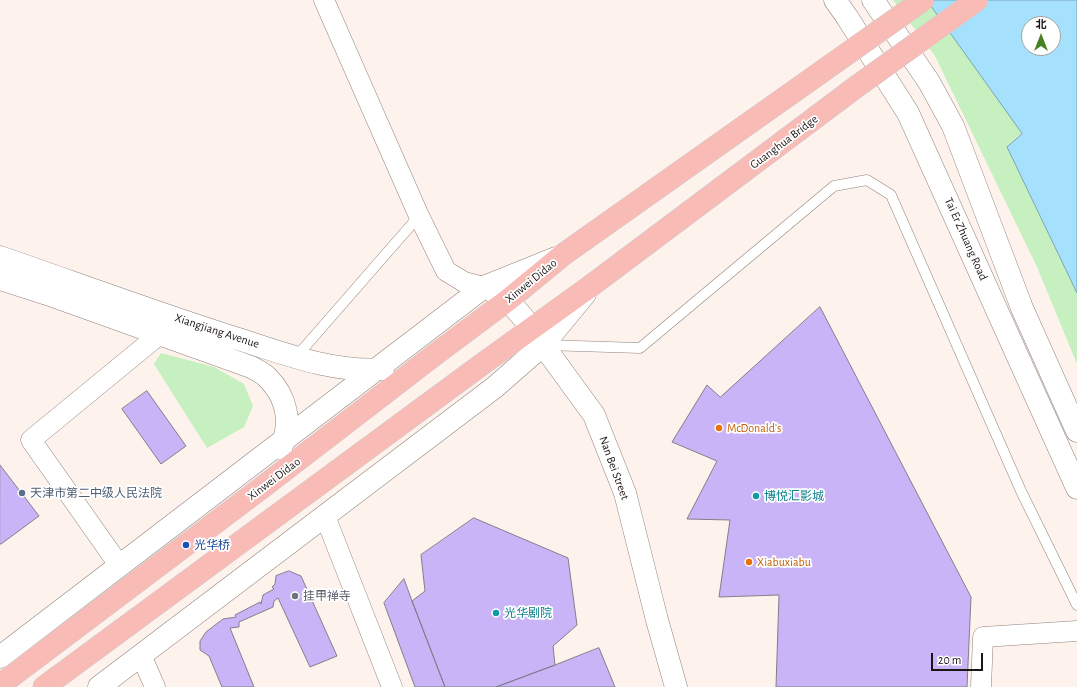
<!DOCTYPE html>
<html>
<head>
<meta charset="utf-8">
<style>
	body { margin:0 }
	#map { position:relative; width:1077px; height:687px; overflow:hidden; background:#fdf2ec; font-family:"Alegreya Sans","Noto Sans SC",sans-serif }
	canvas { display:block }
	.north { position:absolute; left:1021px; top:16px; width:40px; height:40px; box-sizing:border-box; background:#fff; border:1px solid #a4a2a1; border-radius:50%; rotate:0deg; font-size:11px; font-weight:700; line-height:16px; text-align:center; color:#1b1614 }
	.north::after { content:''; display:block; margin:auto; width:14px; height:18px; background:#45821f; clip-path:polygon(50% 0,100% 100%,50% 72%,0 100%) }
	.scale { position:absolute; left:931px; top:653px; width:52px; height:18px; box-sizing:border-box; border:2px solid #1b1614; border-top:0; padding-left:5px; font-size:12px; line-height:14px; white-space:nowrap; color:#1b1614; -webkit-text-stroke:3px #fff; paint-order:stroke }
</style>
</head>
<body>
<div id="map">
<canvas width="1077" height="687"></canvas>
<div class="north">北</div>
<div class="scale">20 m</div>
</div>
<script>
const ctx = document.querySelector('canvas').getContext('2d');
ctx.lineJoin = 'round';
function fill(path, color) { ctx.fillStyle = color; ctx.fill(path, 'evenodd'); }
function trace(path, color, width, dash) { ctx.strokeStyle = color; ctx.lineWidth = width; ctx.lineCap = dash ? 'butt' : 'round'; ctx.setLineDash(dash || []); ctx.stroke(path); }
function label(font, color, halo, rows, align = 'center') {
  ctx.font = font + ' "Alegreya Sans","Noto Sans SC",sans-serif'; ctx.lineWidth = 3.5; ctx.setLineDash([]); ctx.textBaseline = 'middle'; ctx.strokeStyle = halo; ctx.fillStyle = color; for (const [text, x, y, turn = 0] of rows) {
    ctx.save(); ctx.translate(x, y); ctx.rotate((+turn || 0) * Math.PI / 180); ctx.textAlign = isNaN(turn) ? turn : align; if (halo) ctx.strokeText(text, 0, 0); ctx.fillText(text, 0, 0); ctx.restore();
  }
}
fill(new Path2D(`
	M893,0H1077V364L1037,267L935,56ZM1029,24H1053V48H1029Z
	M161,353L214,367L244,384L253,406L244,427L207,448L154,364Z`), '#c6f0bf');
const water = new Path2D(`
	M927,0H1077V293L1007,147L1022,134ZM1029,24H1053V48H1029Z`);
fill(water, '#a5e1fd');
trace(water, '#7ca4b7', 1);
const building = new Path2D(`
	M820,307L971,597L967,687H776L779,595L719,597L730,520L687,519L717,461L672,442L707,385L720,397Z
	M147,391L186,446L161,464L122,409Z
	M0,465L39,516L1,544H0Z
	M474,518L568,558L577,625L553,646L555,665L496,687H445L412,601L425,591L421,555Z
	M289,571L301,576L337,656L310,667L278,598L274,601L273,607L239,622V627L230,628L254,687H222L209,656L200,650V641L206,632L223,619L236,617L235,615L260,602L261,604L263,595L274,589L272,587L275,584L276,576Z
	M404,579L412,601L445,687H415L384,603Z
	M599,648L615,687H496L555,665Z`);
fill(building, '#c9b4f7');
trace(building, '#827e8a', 1);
const service = new Path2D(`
	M545,345L640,348L834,186L867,180L891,195L1021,491L1077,605
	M296,357L419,216`);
const minor = new Path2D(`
	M324,0L419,216L446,271L464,282L484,287
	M325,516L392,687
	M119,565L31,440L160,334
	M141,655L155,687
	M981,687L983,637L1077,631`);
const tertiary = new Path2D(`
	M835,0L847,17L908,113L1077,488
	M873,0L929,82L953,126L1022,308L1077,431
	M0,257C78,284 156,313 235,338C283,353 332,373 383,369
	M0,279L47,294L251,367C257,370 263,373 267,377C287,397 292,422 281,448
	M492,291L508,300L532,328L543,345L594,415L625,493L657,620L676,687
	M0,657L484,287L556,258
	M99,687L495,387L543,345L585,294`);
const trunk = new Path2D(`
	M0,685L264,486L437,353L508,300L564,254
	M44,687L481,365L592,285`);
trace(service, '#90837d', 11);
trace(minor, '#90837d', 21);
trace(tertiary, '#90837d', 23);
trace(trunk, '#d1d0d0', 23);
trace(service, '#fff', 10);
trace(minor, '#fff', 20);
trace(tertiary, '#fff', 22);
trace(trunk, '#f8bbb6', 22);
const trunkBridge = new Path2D(`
	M564,254L923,0
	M592,285L856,87L977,0`);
trace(trunkBridge, '#d1d0d0', 23, []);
trace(trunkBridge, '#f8bbb6', 22);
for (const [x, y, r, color] of [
	[719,428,4,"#e8710a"],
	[22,493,4,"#5c6f8a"],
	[756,496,4,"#0f9aa8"],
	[186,545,4,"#1a4fb4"],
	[749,562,4,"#e8710a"],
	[295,596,4,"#6b7280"],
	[496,613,4,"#0f9aa8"]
]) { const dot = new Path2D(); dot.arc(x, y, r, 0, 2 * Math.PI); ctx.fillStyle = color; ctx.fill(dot); trace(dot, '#fff', 1.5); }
label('12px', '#1b1614', '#fff', [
	["Guanghua Bridge",784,142,-37],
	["Tai Er Zhuang Road",966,239,66],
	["Xinwei Didao",531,281,-39],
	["Xiangjiang Avenue",217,331,18],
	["Nan Bei Street",614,468,70],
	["Xinwei Didao",274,479,-37]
]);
label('12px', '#c56008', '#fff', [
	["McDonald's",727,428],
	["Xiabuxiabu",757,562]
], 'left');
label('12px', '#4e5e75', '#fff', [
	["天津市第二中级人民法院",30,493]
], 'left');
label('12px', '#0d838f', '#fff', [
	["博悦汇影城",764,496],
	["光华剧院",504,613]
], 'left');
label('12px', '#164399', '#fff', [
	["光华桥",194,545]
], 'left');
label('12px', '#5b616d', '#fff', [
	["挂甲禅寺",303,596]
], 'left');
</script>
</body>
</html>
